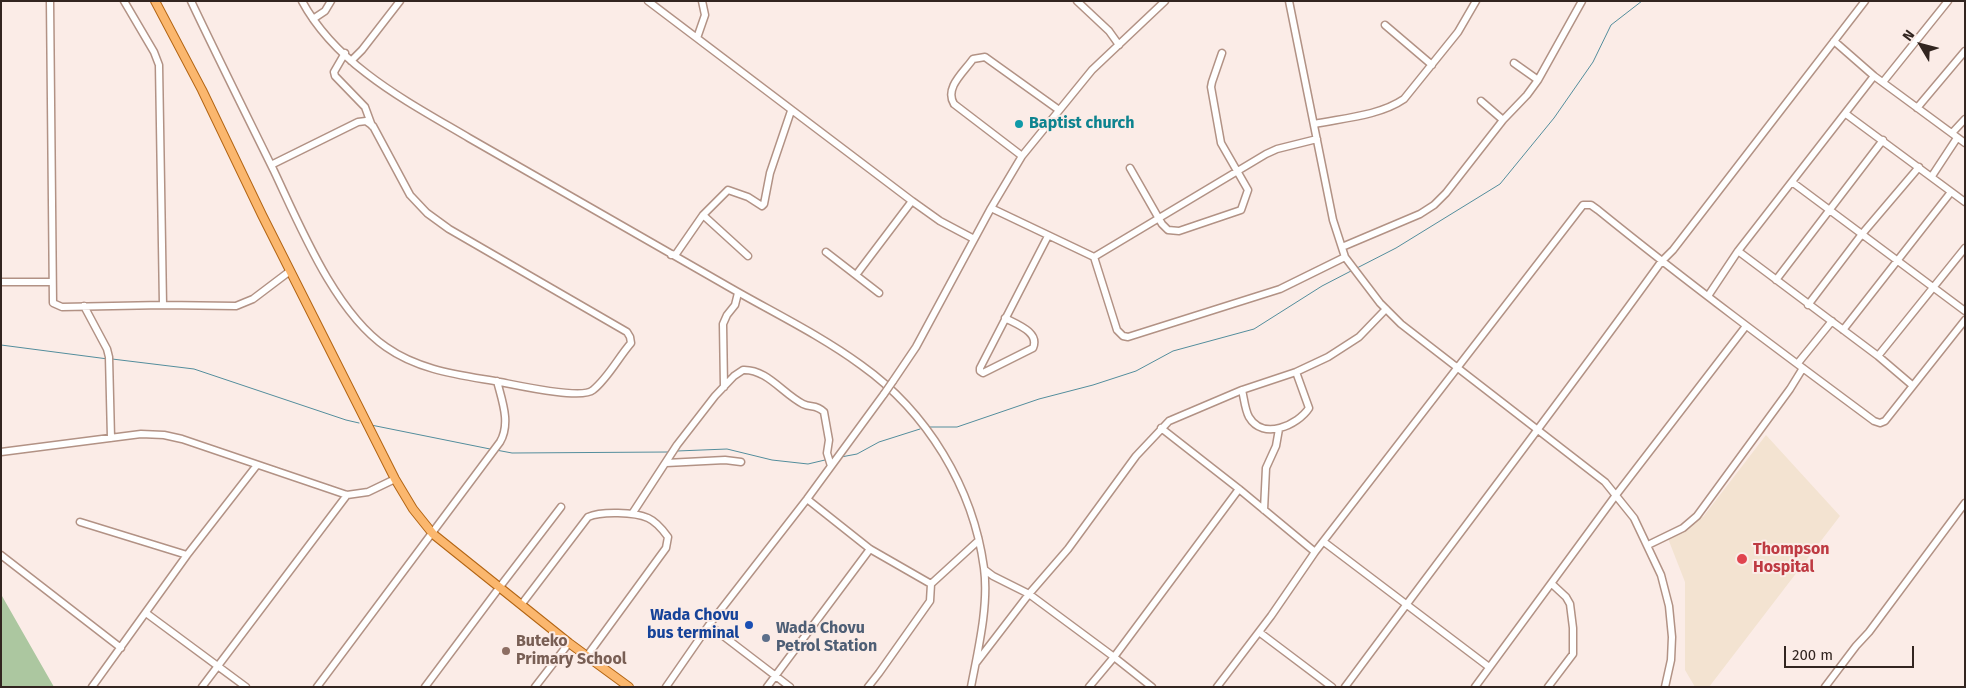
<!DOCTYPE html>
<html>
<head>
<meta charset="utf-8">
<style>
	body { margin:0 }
	#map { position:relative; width:1966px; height:688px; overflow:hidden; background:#fbece7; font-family:"Fira Sans",sans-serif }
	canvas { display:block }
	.frame { position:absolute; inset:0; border:2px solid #322520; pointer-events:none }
	.north { position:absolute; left:1896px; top:20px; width:50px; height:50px; -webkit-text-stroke:4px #fbece7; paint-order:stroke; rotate:307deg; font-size:14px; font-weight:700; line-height:20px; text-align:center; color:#322520 }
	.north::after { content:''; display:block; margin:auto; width:18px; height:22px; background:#322520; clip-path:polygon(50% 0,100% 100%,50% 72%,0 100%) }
	.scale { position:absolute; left:1784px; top:646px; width:130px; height:22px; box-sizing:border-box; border:2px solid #322520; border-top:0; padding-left:6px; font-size:15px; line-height:18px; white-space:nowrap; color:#322520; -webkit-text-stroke:4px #fbece7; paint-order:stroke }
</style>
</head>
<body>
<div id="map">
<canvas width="1966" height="688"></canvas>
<div class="frame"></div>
<div class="north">N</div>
<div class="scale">200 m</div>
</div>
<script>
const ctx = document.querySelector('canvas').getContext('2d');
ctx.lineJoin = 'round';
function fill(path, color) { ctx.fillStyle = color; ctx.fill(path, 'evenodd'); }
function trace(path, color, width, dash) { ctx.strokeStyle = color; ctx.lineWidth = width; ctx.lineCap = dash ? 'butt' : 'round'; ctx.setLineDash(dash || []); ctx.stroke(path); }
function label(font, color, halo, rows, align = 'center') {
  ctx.font = font + ' "Fira Sans",sans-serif'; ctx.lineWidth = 4; ctx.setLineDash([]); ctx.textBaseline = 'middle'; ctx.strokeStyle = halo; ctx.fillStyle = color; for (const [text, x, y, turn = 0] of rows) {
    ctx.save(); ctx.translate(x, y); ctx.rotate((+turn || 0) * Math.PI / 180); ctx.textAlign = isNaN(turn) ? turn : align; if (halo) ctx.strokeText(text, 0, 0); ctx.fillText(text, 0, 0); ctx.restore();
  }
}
fill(new Path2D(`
	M1766,435L1840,516L1709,687H1695L1685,670V582L1667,536L1701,516L1703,517Z`), '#f3e3d1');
fill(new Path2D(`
	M1,594L2,596L54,687H1Z`), '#acc7a0');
trace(new Path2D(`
	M1357,268L1396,248L1500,184L1554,118L1593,62L1611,25L1642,1
	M1,345L108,359
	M112,359L194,369L346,420L359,423
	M371,425L490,449
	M928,427H957L1039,399L1093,385L1136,371L1173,351L1254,329L1322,286L1351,271
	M496,450L512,453L670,452
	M677,451L727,449L772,460L808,464L825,460
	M841,457L857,454L879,442L920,429`), '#538d9c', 1);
const minor = new Path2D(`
	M50,1L53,303L62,307L163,305L236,306L253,299L290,271
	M124,1L154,52L159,65L163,305
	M191,1C218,58 246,114 274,171C300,226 335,312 386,347C420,371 461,375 500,382C516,385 582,400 593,390C608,378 618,358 631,343L630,337L627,332L449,229L427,213L410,195L373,126L366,121L358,122L271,165
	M302,1C337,66 408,102 469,138C553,186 637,235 722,283C768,310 817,333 861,365C927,412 973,487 984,568C989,605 978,650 971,687
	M648,1L912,201L940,221L974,239
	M1077,1L1109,31L1119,45
	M1289,1L1333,220L1345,257L1380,303L1401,324L1605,482L1634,518L1661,575L1669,606L1672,637L1671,660L1665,687
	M313,19L325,11L331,1
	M1385,25L1432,65
	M697,38L705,15L702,1
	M1834,41L1874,76L1965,143
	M345,53L334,72L335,76L365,107L372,126
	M351,61L362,50L400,1
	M1514,63L1538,80
	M1883,82L1948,1
	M1481,101L1503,120
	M1917,108L1965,51
	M1846,114L1965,202
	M1314,124C1343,118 1379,116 1404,99L1458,32L1476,1
	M1952,133L1965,119
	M1022,156L954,104C944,88 964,72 973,59L985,57L1059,110
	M1130,168L1162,224L1168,230L1179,231L1241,210L1248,190L1221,143L1211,87L1212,82L1222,53
	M1932,176L1957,138
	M1792,182L1965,311
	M991,208L1094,257L1117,330L1123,336L1128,337L1280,289L1345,257
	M703,215L748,256
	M1342,247L1420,214L1434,205L1446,193L1503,120L1527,95L1538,80L1582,1
	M1738,251L1878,356L1912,385
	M826,252L879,293
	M671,255L676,254L703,215L728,190L748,197L762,206L764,204L770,173L791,111
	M1094,257L1266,154L1277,149L1317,139
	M856,275L912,201
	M1776,280L1883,140
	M1,282H52
	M1708,296L1738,251L1874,76
	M1808,305L1862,234L1919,167
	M84,306L107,349L109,357L111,438
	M1005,318C1016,324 1040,332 1033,348L983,373L980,371V368L1048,236
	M1843,330L1951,192
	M1878,356L1965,248
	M1798,363L1832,321
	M893,381L916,347L991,208L1022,156L1092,70L1165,1
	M724,387L723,324L727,315L735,305L738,293
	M1242,390C1244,398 1245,410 1249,417C1263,441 1298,425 1309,408L1296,372
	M1161,428L1239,489L1315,552
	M1,452L141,434L164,435L182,439L347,495L368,492L395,479
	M666,463L725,460L741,462
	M807,499L870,549L931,584
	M1264,510L1266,468L1276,446L1279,429
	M632,514L677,445L715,396L734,376L743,370C767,369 783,394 803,404C811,408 816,404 824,412L829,440L827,453L831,466
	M80,522L187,555
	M1324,542L1489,667
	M1648,545L1683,528L1697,516L1790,389L1803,368
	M1,555L121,648
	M985,570L993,576L1029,594L1068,549L1136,456L1169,421L1242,390L1296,372L1328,357L1359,337L1386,309
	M521,605L588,517C601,511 635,512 648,518C657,522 663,530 668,537L666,548L587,656
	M146,613L246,687
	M709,625L790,687
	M1259,632L1332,687
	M976,663L1029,594L1114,657L1089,687
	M92,687L187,555L257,465
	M202,687L347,495
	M317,687L500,442C511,423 502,401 497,381
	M425,687L499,588L561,507
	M535,687L569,643
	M666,687L709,625L807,499L884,394
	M767,687L870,549
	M868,687L879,673L930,601L931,584L978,541
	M1152,687L1114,657L1239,489
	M1217,687L1271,616L1315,552L1583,205H1591L1598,210C1688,283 1781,352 1874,421L1880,423L1885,421L1965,320
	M1345,687C1450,545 1558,405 1661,262L1673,250L1865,1
	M1475,687L1616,495L1746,326L1744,324
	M1548,687L1573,654V628L1570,604L1566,597L1552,584
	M1825,687L1856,646L1869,632L1965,503`);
const major = new Path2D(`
	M155,1L202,90L262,215L395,479L413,509L433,534L569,643L629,687`);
trace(minor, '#b29285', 9);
trace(major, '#b36514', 10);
trace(minor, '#fff', 6);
trace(major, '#fbb76e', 8);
const minorBridge = new Path2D(`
	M884,394L893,381`);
trace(minorBridge, '#b29285', 9, []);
trace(minorBridge, '#fff', 6);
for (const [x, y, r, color] of [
	[1019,124,5,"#0f9aa8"],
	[1742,559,6,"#e0444e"],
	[749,625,5,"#1a4fb4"],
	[766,638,5,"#5c6f8a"],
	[506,651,5,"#8d6e63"]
]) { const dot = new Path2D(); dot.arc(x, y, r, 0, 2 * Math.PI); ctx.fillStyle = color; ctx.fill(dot); trace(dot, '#fbece7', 2); }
label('bold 16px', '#0d838f', '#fbece7', [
	["Baptist church",1029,124]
], 'left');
label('bold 16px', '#be3a42', '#fbece7', [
	["Thompson",1753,550],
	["Hospital",1753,568]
], 'left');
label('bold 16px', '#164399', '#fbece7', [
	["Wada Chovu",739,616],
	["bus terminal",739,634]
], 'right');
label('bold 16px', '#4e5e75', '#fbece7', [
	["Wada Chovu",776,629],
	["Petrol Station",776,647]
], 'left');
label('bold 16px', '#785e54', '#fbece7', [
	["Buteko",516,642],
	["Primary School",516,660]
], 'left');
</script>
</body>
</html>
